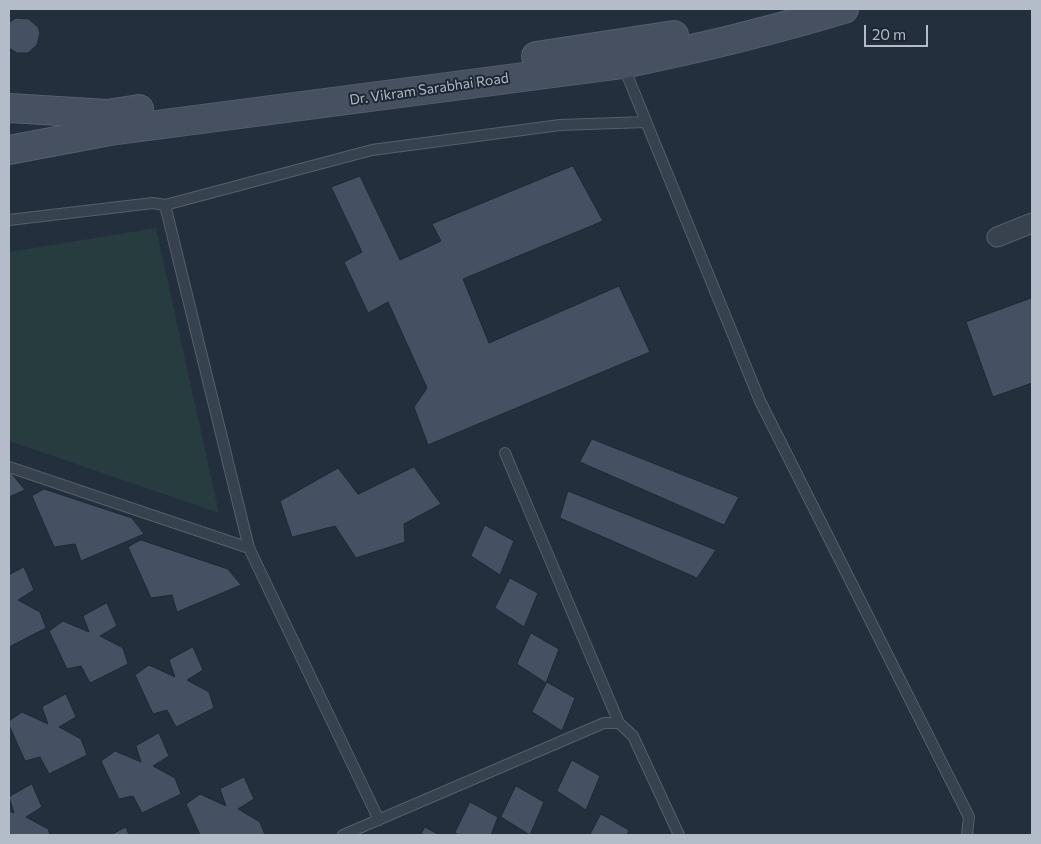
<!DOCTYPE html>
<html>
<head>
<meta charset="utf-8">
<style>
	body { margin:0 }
	#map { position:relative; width:1041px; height:844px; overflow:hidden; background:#242f3e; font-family:Commissioner,sans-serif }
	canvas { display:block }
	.frame { position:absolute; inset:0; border:10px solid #b4bcc9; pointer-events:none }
	.scale { position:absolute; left:864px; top:25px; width:64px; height:22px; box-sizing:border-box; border:2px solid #b4bcc9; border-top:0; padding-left:6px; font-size:15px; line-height:18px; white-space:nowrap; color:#b4bcc9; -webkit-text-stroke:4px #1d2633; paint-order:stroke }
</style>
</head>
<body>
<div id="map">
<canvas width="1041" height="844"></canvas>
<div class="frame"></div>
<div class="scale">20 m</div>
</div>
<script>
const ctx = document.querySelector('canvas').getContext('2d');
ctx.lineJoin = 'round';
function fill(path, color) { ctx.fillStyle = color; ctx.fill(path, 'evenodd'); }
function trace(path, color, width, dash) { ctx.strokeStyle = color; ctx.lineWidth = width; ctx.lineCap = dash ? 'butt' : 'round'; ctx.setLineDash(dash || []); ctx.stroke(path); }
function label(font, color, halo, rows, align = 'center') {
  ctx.font = font + ' Commissioner,sans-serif'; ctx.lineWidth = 4; ctx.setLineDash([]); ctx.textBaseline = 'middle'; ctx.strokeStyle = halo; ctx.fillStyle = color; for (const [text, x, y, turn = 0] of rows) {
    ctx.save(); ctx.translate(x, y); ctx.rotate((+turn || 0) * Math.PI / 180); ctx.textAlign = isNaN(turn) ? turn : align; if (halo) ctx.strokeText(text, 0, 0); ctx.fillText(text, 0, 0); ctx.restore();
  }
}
fill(new Path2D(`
	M156,228L219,513L9,441V252Z`), '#263c3f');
const building = new Path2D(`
	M16,18L29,19L38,27L40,33L37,45L28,53H17L9,48V23Z
	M573,166L603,221L463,279L489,343L619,286L650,352L428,445L414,407L427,388L388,302L368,313L344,262L362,252L331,187L360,176L400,260L441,241L432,224Z
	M1032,298V383L993,397L966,322Z
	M592,439L739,497L724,525L580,462Z
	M414,467L441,504L404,524L405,542L356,558L335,526L292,537L280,501L338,468L358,494Z
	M9,473L12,474L25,490L9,497Z
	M44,489L132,518L144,534L81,561L75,544L54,547L32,496Z
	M568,491L716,550L697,578L560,518Z
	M485,525L514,541L500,575L471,556Z
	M141,540L228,569L241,585L177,612L172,595L151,598L128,547Z
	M24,567L34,590L18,600L40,612L46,628L9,647V575Z
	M510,578L538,593L524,627L495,608Z
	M107,603L117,626L100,636L123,648L128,664L90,683L81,666L67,669L49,631L63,621L89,632L83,616Z
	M531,633L559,649L546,683L517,664Z
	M193,647L203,670L187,680L209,692L214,708L176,727L167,710L153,714L135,675L149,665L175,677L169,660Z
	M547,682L575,698L562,731L532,712Z
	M66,694L76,717L59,727L81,739L87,755L49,774L40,757L25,761L9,725V721L22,712L48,724L42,707Z
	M159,733L169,756L153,766L175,778L181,794L142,813L133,796L119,799L101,761L115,751L141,762L136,746Z
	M572,760L600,776L586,810L557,791Z
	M244,777L254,799L238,809L260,822L265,835H200L186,804L200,794L226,806L220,789Z
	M32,784L42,807L26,817L48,829L50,835H9V811L14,813L9,797Z
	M516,786L544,802L530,835L501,817Z
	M470,802L498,817L491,835H459L455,833Z
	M601,814L629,830L627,835H590Z
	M126,827L129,835H111Z
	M425,827L439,835H421Z`);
fill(building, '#455162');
trace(building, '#1f2835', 1);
const lane = new Path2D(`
	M623,65L760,401L969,817L967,835
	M165,205L372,150L560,125L646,122
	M9,220L153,203L165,205L249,548L9,467
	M505,453L619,723
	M249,548L379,820
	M343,835L604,723H619L633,736L679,835`);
const street = new Path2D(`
	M997,237L1032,223`);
const secondary = new Path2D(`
	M536,56L674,35
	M9,108L108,114L139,109
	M9,150L110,131L623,64C697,49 771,31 844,9`);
trace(lane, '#565f6c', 12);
trace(street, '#565f6c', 21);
trace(secondary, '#565f6c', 30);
trace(lane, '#38414e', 10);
trace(street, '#38414e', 19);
trace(secondary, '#465061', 28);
label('14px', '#b4bcc9', '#1d2633', [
	["Dr. Vikram Sarabhai Road",429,89,-8]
]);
</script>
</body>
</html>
